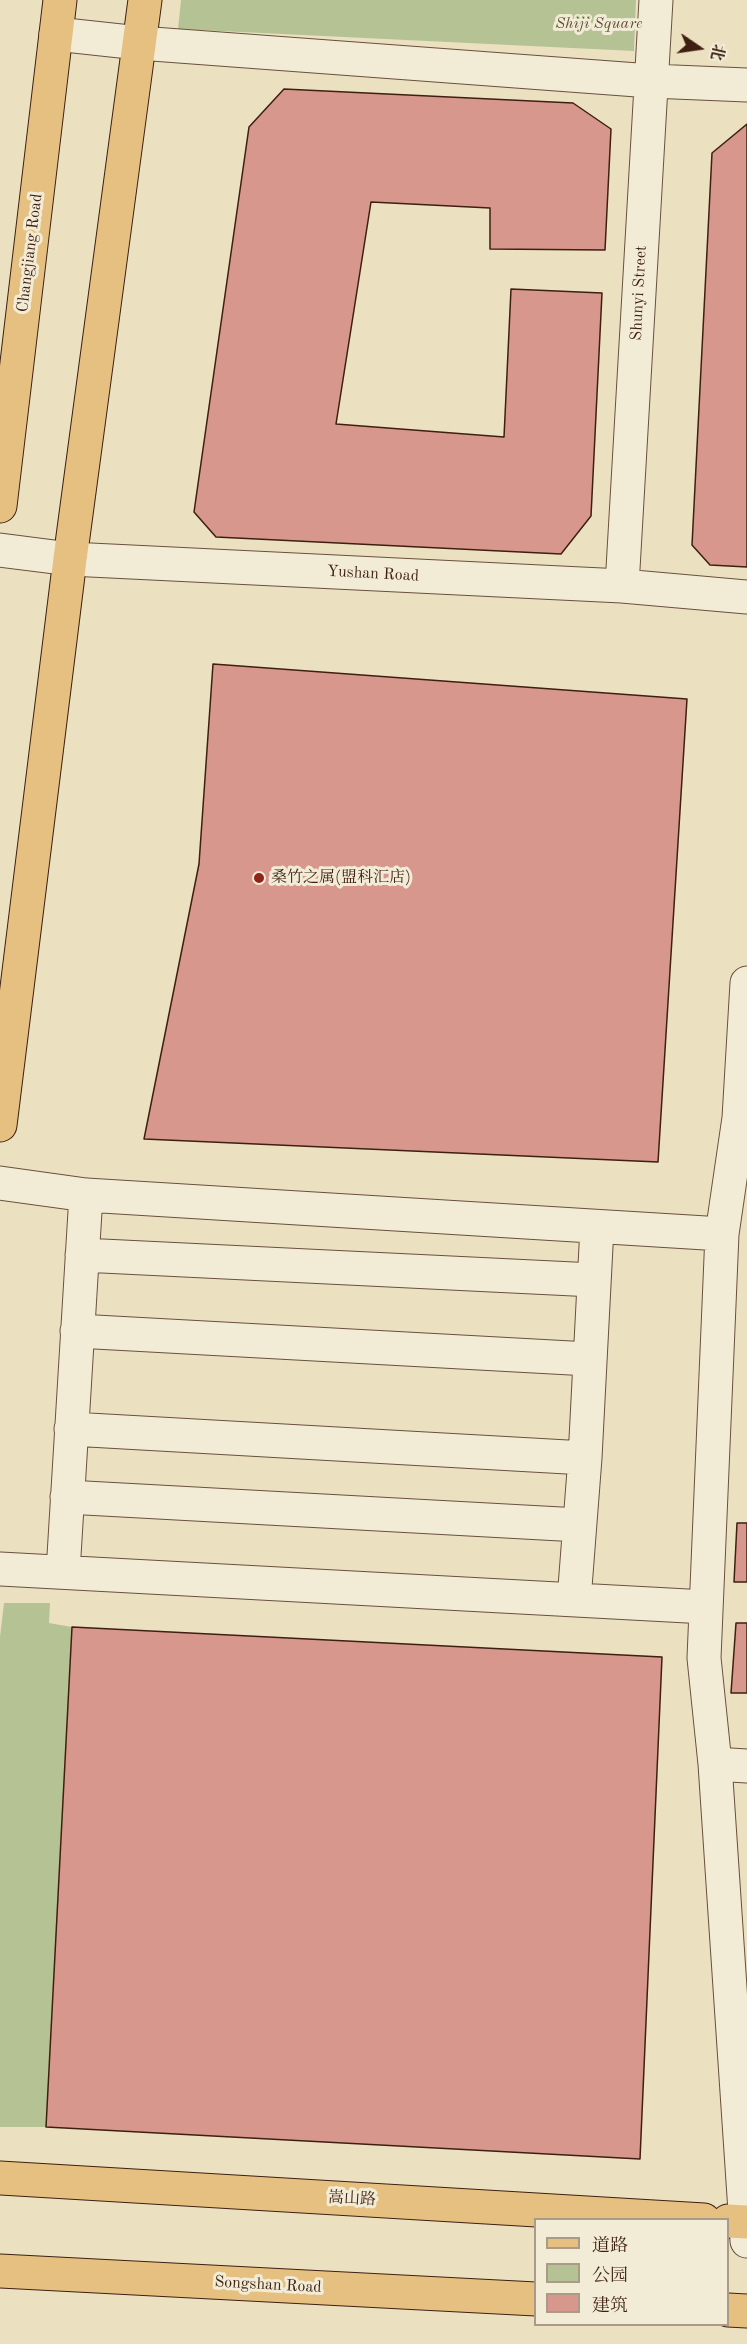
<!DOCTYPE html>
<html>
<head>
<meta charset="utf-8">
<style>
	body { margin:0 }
	#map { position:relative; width:747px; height:2344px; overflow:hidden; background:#ebe1c1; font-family:"Old Standard TT","Noto Serif SC",serif }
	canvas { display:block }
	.legend { position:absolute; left:534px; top:2218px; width:195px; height:108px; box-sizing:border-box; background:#f2ecd7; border:2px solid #aa9a88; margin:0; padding:8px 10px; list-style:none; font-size:18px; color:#3e1f12 }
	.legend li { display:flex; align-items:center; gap:12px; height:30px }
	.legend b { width:30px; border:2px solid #aa9a88 }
	.north { position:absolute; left:669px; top:18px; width:60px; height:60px; -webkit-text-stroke:4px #f2ecd7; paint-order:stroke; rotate:103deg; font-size:16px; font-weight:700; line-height:24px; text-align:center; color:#3e1f12 }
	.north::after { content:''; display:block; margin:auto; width:21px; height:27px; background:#3e1f12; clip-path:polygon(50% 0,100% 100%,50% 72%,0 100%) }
</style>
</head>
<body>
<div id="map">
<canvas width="747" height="2344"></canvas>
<ul class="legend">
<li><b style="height:8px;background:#e6c080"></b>道路</li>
<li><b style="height:16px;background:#b5c394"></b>公园</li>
<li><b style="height:16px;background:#d8978c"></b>建筑</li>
</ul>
<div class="north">北</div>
</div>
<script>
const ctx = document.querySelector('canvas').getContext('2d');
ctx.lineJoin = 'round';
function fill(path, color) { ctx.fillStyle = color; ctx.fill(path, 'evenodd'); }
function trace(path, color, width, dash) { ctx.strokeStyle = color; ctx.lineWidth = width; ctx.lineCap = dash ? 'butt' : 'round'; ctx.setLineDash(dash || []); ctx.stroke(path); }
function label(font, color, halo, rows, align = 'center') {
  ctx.font = font + ' "Old Standard TT","Noto Serif SC",serif'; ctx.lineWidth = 6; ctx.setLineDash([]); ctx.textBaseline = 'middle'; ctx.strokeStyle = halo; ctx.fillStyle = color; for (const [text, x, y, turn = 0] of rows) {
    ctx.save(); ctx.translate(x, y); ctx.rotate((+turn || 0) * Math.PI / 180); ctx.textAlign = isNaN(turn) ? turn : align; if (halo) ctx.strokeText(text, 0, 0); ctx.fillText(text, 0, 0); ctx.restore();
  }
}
fill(new Path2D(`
	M181,0H636L634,51L178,29Z
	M4,1603H50L49,1623L72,1627L46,2127H0V1637Z`), '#b5c394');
const building = new Path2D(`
	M284,89L573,103L611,129L605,250L490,249V208L371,202L336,424L504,437L511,289L602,293L591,516L561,554L216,537L194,512L249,127Z
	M747,124V567L710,565L692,545L712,153Z
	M213,664L687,699L658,1162L144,1139L199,864Z
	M737,1523H747V1582H734Z
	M736,1623H747V1693H731Z
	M72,1627L662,1657L640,2159L46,2127Z`);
fill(building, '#d8978c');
trace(building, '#3e1f12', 1.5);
const minor = new Path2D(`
	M56,34L139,43L651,81L747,85
	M0,550L70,559L622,586L747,597
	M622,586L656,0
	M747,983L739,1118L722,1234L704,1658L715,1764L747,2241
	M0,1183L86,1195L722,1234
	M82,1255L594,1280
	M77,1331L589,1359
	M71,1429L585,1458
	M67,1497L579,1525
	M0,1569L706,1607
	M63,1572L86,1195
	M574,1600L585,1458L597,1227
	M715,1764L747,1766`);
const major = new Path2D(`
	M0,506L60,0
	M0,1125L70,559L145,0
	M0,2178L704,2220
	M728,2221L747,2222
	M0,2271L536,2299
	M728,2310L747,2311`);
trace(minor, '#69503e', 35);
trace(major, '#3e1f12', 35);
trace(minor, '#f2ecd7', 33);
trace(major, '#e6c080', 33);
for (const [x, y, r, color] of [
	[259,878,6,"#8f2418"]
]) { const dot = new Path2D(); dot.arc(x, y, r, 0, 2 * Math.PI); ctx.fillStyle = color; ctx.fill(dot); trace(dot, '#f2ecd7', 2); }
label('italic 16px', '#625039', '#f2ecd7', [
	["Shiji Square",599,24]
]);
label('16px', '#3e1f12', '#f2ecd7', [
	["Changjiang Road",30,253,-83],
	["Shunyi Street",639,293,-87],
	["Yushan Road",373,574,3],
	["嵩山路",352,2199,3],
	["Songshan Road",268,2285,3]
]);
label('16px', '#3e1f12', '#f2ecd7', [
	["桑竹之属(盟科汇店)",271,878]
], 'left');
</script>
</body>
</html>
